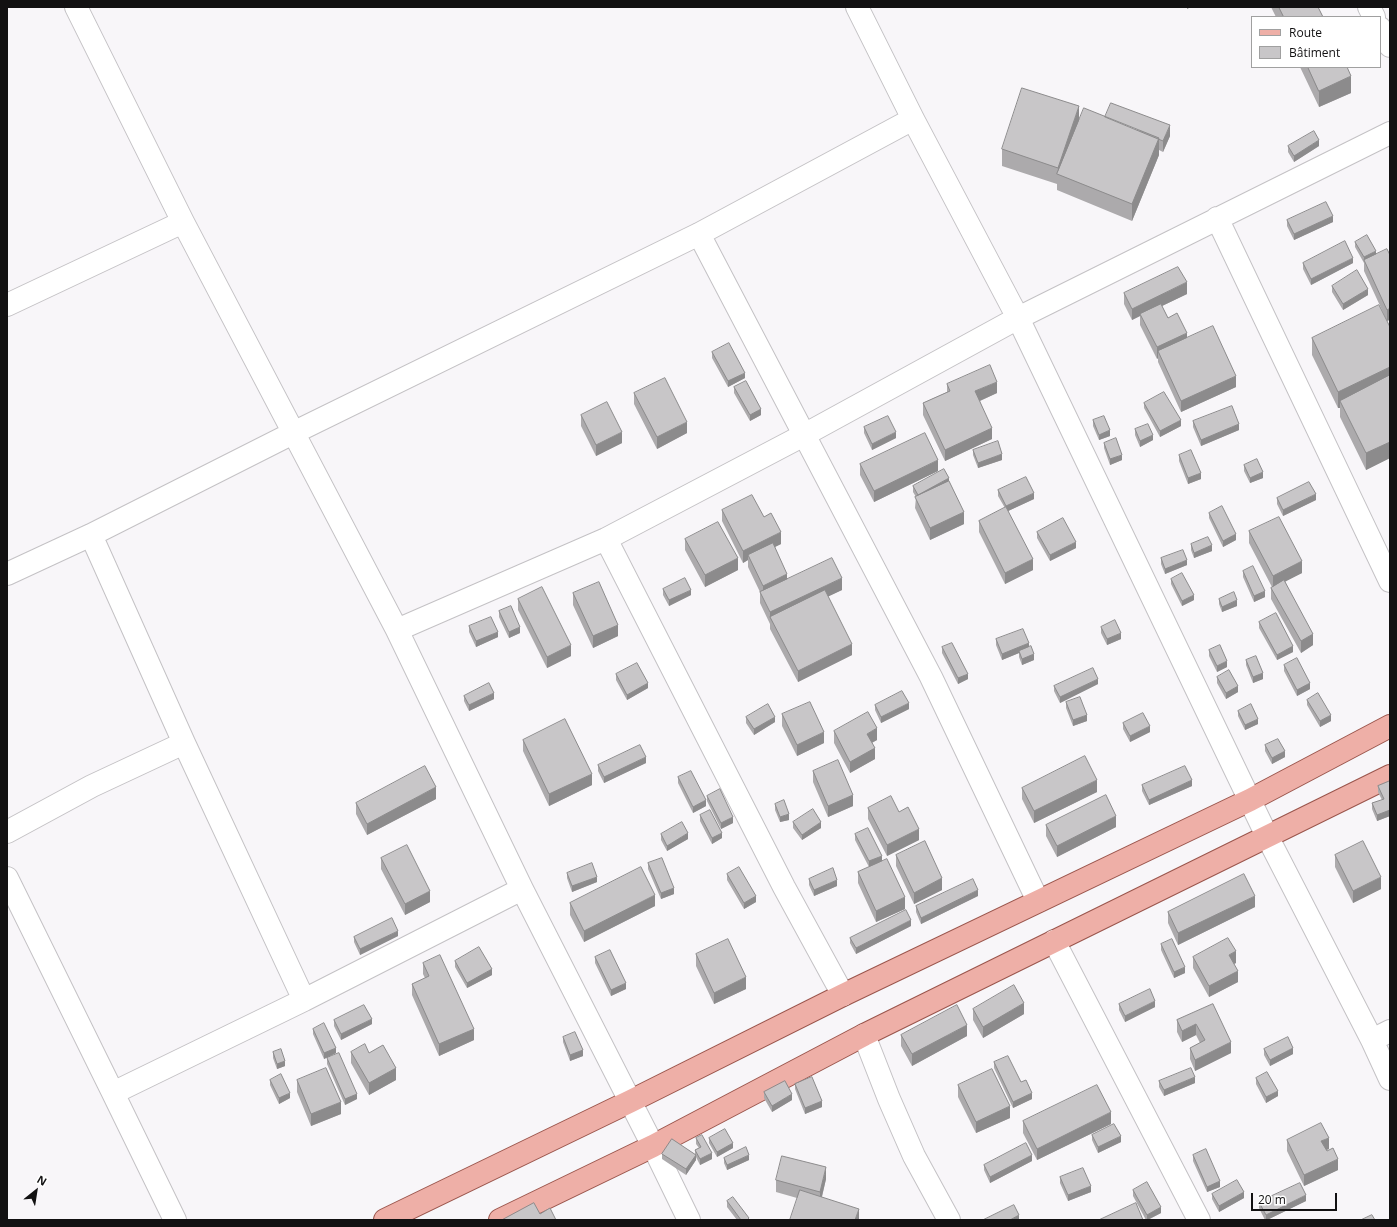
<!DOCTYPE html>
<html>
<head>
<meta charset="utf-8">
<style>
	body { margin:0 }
	#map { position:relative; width:1397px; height:1227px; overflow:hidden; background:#f8f6f9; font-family:"Open Sans",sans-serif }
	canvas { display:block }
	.frame { position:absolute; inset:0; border:8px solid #121112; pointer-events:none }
	.legend { position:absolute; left:1251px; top:16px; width:130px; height:52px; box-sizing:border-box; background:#fff; border:1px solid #a0a0a0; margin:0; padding:5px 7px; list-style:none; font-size:12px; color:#121112 }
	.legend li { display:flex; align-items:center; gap:8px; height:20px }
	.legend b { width:20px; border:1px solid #a0a0a0 }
	.north { position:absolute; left:16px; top:1171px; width:40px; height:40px; -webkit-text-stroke:3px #fff; paint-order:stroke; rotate:30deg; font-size:11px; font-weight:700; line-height:16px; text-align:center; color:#121112 }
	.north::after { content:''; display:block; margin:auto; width:14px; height:18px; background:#121112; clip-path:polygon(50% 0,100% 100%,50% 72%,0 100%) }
	.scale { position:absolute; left:1251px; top:1193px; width:86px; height:18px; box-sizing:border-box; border:2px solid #121112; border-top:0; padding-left:5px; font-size:12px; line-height:14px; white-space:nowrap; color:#121112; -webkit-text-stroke:3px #fff; paint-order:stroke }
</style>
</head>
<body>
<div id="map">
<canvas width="1397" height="1227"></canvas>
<div class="frame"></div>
<ul class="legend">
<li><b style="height:5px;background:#eeafa7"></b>Route</li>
<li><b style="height:11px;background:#c8c6c8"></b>Bâtiment</li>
</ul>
<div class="north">N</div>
<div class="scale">20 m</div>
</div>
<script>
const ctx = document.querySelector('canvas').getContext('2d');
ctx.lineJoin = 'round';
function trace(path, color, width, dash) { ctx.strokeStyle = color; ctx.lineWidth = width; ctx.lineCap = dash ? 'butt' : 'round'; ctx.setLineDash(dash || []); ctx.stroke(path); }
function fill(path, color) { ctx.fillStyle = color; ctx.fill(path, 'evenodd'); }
const minor = new Path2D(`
	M76,7L183,222L397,630L522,889L653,1146L689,1220
	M857,7L913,119L1018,318L1267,836L1372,1040L1390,1079
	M1369,7L1374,17
	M1380,28L1390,46
	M1217,218L1390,581
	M699,234L931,677L1038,901
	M7,305L183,222
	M91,535L184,743L304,1000L522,889
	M606,539L784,887L843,995
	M7,574L91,535L293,433L699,234L913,119
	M397,630L606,539L804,435L1018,318L1390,133
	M7,832L92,786L184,743
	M7,878L113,1093L304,1000
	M1054,941L1199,1220
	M864,1035L889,1099L914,1156L949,1220
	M1372,1040L1390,1031
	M113,1093L175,1220`);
const major = new Path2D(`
	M385,1220L631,1101L843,995L1250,800L1390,726
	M500,1220L653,1146L864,1035L1390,776`);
trace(minor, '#c4c2c5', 24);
trace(major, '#9a554c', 24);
trace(minor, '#fff', 22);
trace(major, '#eeafa7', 22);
fill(new Path2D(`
	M1271,7H1318L1323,17H1276Z
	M1300,67H1347L1351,93L1319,107Z
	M1079,119L1170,136L1163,152L1159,150V155L1132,221L1057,190V184L1002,166V149Z
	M1288,146H1319L1294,162L1288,152Z
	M1287,220L1333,222L1294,240L1287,226Z
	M1355,242L1376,255H1390L1387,321L1364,271V263L1355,247Z
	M1303,263H1353L1311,285L1303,269Z
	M1332,286L1368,295L1343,310L1332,292Z
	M1124,293L1187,294L1162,306L1168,318L1187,338L1236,387L1181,412L1158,362V358L1157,359L1140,325V316L1132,320L1124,304Z
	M1390,327V458L1366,470L1340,417V408H1338L1312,355V338Z
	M712,352L745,378L728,387L712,358Z
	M947,384L997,393L980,401L992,439L945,461L923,415V403L947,392Z
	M734,387L761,415L750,421L734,393Z
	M634,393L687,433L657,449L634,404Z
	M1144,403L1181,426L1160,437L1144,408Z
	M581,415L622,443L596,456L581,426Z
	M1093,420L1110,436L1099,440L1093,426Z
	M1193,421L1239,430L1201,446L1193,427Z
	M864,427L896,438L872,450L864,433Z
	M1135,429L1153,440L1140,447L1135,435Z
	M1104,443L1122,460L1110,465L1104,448Z
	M973,450L1002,460L978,468L973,455Z
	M1179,455L1201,479L1188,484L1179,461Z
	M860,464L938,471L874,502L860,475Z
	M1244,465L1263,478L1250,483L1244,471Z
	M949,482L964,524L930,540L915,508L916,497L913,492V486Z
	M998,490L1034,499L1008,511L1033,570L1005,584L979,532V521L1005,508L998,496Z
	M1277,498L1316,500L1283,516L1277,504Z
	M722,510L764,517L781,544L775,547L787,579L842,590L828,596L852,655L798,682L770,629V624L760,603V592L748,567V560L743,563L722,521Z
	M1209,513L1236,540L1223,547L1209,518Z
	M1249,531L1302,573L1285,581L1313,645L1301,653L1271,599V588L1272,587L1249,543Z
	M1037,532L1076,548L1050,561L1037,538Z
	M685,539L738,570L705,587L685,550Z
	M1191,544L1212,551L1194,558L1191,550Z
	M1161,558L1187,565L1165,574L1161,564Z
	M1243,571L1265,597L1254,602L1243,577Z
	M1171,579L1194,600L1182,606L1171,584Z
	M663,589L691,595L669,606L663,595Z
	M573,593L618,636L593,648L573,605Z
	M518,599L571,656L547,668L518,610Z
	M1219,599L1237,606L1222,612L1219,604Z
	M499,611L520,633L509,638L499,617Z
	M1259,622L1293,652L1277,660L1259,628Z
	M469,626L498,637L476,647L469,632Z
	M1101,627L1121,639L1107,645L1101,633Z
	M996,639L1029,647L1034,660L1022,665L1019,657V653L1002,660L996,645Z
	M942,647L968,679L958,684L942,653Z
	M1209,650L1227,667L1217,672L1209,656Z
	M1246,660L1263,679L1253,683L1246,665Z
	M1284,665L1310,689L1297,696L1284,671Z
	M616,674L648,688L627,700L616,680Z
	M1217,677L1238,692L1226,699L1217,683Z
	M1098,684L1060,703L1054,691V686Z
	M464,696L494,699L469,711L464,701Z
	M1307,700L1331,721L1320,727L1307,705Z
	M1066,702L1087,721L1073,726L1066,708Z
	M875,705L909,709L881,723L875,710Z
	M1238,711L1258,724L1245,730L1238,716Z
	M782,714L824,743L797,756L782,726Z
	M746,717L775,722L754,735L746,723Z
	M1123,723L1150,732L1130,742L1123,729Z
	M834,731L877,740L872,743L875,759L850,773L834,743Z
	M523,740L592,785L549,806L523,751Z
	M1265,745L1285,757L1272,764L1265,751Z
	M646,763L604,783L598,771V765Z
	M813,771L853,806L828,817L813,782Z
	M678,777L706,806L693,813L678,783Z
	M1390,781V816L1377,821L1372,809V803L1382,800L1378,792V786Z
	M1142,785L1192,786L1149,805L1142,791Z
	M1022,788L1097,792L1034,823L1022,799Z
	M707,796L733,823L721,829L707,801Z
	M436,799L367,835L356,814V803Z
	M775,804L789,820L780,822L775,810Z
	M868,808L899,812L919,840L887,856L868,819Z
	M700,815L722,838L712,844L700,821Z
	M793,822L821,828L802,840L793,828Z
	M1046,825L1116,827L1057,857L1046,836Z
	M661,834L688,839L667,851L661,840Z
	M855,834L882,861L905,909L876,922L858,883V872L869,867L855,840Z
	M896,855L942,890L914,904L896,866Z
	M1335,855L1381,889L1353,903L1335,867Z
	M381,858L430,902L405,915L381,869Z
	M648,863L674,894L661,899L648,869Z
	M567,873L597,882L572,892L567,878Z
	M727,874L756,902L744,909L727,880Z
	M809,879L837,886L814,896L809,885Z
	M978,896L921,924L916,912V906Z
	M570,903L655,906L584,942L570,915Z
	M1255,907L1178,945L1168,923V912Z
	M911,926L856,954L850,943V938Z
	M398,936L360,955L354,942V937Z
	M1161,944L1185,973L1174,978L1161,950Z
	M696,954L746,989L714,1004L696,966Z
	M595,957L626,989L611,996L595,963Z
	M1193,957L1236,963L1234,964L1238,982L1209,997L1193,968Z
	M455,961L492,975L467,988L455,967Z
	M423,963L474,1040L439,1056L412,995V984L425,978L423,974Z
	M1119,1004L1155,1007L1125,1022L1119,1010Z
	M1213,1004L1231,1053L1195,1071L1190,1059V1048L1200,1043L1196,1035L1182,1042L1177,1032V1020Z
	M973,1009L1024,1014L983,1038L973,1020Z
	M334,1020L372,1024L341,1040L334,1026Z
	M313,1029L336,1053L324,1059L313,1034Z
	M901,1035L967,1036L912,1066L901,1046Z
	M563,1037L583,1056L570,1061L563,1042Z
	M1264,1049L1293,1054L1270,1066L1264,1055Z
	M273,1052L285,1066L277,1069L273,1058Z
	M351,1052L369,1053L396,1080L369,1095L351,1063Z
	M327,1058L357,1099L345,1105L327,1064Z
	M994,1062L1021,1082L1032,1099L1013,1108L994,1068Z
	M1256,1078L1278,1096L1266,1103L1256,1084Z
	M270,1080L290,1098L279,1104L270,1085Z
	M297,1080L341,1114L311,1126L297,1092Z
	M1159,1081L1195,1083L1164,1096L1159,1087Z
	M795,1084L822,1107L805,1114L795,1089Z
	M958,1085L1010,1118L976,1133L958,1097Z
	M764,1092L792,1100L772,1112L764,1098Z
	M1023,1121L1111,1124L1037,1160L1023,1133Z
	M1092,1135L1121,1142L1098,1153L1092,1140Z
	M696,1138L712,1159L700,1165L696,1157V1160L686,1175L662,1159V1154H695V1150L699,1148L696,1144Z
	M709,1138L733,1148L717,1157L709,1143Z
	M1287,1140L1329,1149L1326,1150L1338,1170L1304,1186L1287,1151Z
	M1193,1155L1220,1187L1207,1192L1193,1161Z
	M724,1158L749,1160L727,1170L724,1163Z
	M1032,1161L990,1183L984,1170V1165Z
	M1060,1177L1091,1192L1068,1201L1060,1183Z
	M826,1179L822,1197L859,1220L797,1198L776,1192V1180Z
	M1133,1190L1161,1213L1148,1220H1146L1133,1196Z
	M1212,1194L1244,1198L1219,1212L1212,1199Z
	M727,1201L749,1220H737L727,1207Z
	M1306,1201L1267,1220H1265L1259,1208V1202Z`), '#acaaac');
fill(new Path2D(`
	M1187,7H1191L1187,9Z
	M1351,76V93L1319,107V91Z
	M1079,106V123L1058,174V168Z
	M1170,125V136L1163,152V141Z
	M1159,138V155L1132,221V204Z
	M1319,140V146L1294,162V156Z
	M1333,216V222L1294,240V234Z
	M1376,251V256L1364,260V263V257Z
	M1353,258V263L1311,285V279Z
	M1187,282V294L1141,316L1140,314V316L1132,320V309Z
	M1368,289V295L1343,310V304Z
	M1390,308V320L1387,321V310Z
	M1187,333V344L1158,351V358L1157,359V347Z
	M1390,367V384L1340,401V408H1338V392Z
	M745,373V378L728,387V381Z
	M1236,376V387L1181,412V401Z
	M997,382V393L975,403V391Z
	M761,409V415L750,421V415Z
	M1181,420V426L1160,437V431Z
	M687,422V433L657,449V437Z
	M1239,424V430L1201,446V440Z
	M992,428V439L945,461V450Z
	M1110,430V436L1099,440V435Z
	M622,432V443L596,456V445Z
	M896,432V438L872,450V444Z
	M1153,435V440L1140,447V441Z
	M1390,442V458L1366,470V453Z
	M1002,454V460L978,468V463Z
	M1122,455V460L1110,465V459Z
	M938,460V471L874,502V491Z
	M1263,472V478L1250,483V478Z
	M1201,473V479L1188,484V478Z
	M949,478V483L918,495Z
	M1034,493V499L1006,512V506Z
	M1316,494V500L1283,516V510Z
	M964,512V524L930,540V528Z
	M781,532V544L750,559L748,555V560L743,563V551Z
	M1236,534V540L1223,547V541Z
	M1076,542V548L1050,561V555Z
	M1212,545V551L1194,558V553Z
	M738,558V570L705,587V575Z
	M1033,559V570L1005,584V573Z
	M1187,560V565L1165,574V569Z
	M1302,561V573L1273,588V576Z
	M787,574V585L763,597V586Z
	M842,578V590L773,623L770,618V612Z
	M691,590V595L669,606V600Z
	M1265,591V597L1254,602V596Z
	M1194,595V600L1182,606V601Z
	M1237,600V606L1222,612V607Z
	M618,625V636L593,648V636Z
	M520,627V633L509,638V632Z
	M498,632V637L476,647V641Z
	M1121,633V639L1107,645V639Z
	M1313,634V645L1301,653V641Z
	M1029,643V649L1019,651V653L1002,660V654Z
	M852,644V655L798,682V671Z
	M571,645V656L547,668V657Z
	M1293,646V652L1277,660V655Z
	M1034,654V660L1022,665V659Z
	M1227,661V667L1217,672V666Z
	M1263,673V679L1253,683V677Z
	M968,674V679L958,684V678Z
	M1098,679V684L1060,703V697Z
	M648,683V688L627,700V695Z
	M1310,683V689L1297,696V690Z
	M1238,686V692L1226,699V693Z
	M494,693V699L469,711V705Z
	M909,703V709L881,723V717Z
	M1087,715V721L1073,726V720Z
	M1331,715V721L1320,727V721Z
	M775,717V722L754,735V729Z
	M1258,719V724L1245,730V725Z
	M1150,726V732L1130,742V736Z
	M877,728V740L867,745V734Z
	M824,732V743L797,756V745Z
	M875,748V759L850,773V762Z
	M1285,751V757L1272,764V758Z
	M646,757V763L604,783V777Z
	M592,774V785L549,806V794Z
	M1097,780V792L1034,823V811Z
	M1192,780V786L1149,805V800Z
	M436,787V799L367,835V824Z
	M853,795V806L828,817V806Z
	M706,800V806L693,813V807Z
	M1390,810V816L1377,821V815Z
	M789,814V820L780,822V817Z
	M1116,816V827L1057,857V846Z
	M733,817V823L721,829V823Z
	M821,822V828L802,840V835Z
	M919,829V840L887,856V845Z
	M688,833V839L667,851V846Z
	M722,833V838L712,844V838Z
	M882,856V861L869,867V861Z
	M597,877V882L572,892V886Z
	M1381,877V889L1353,903V891Z
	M942,878V890L914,904V893Z
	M837,880V886L814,896V890Z
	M674,888V894L661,899V893Z
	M978,890V896L921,924V918Z
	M430,891V902L405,915V904Z
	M655,895V906L584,942V931Z
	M756,896V902L744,909V903Z
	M1255,896V907L1178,945V933Z
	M905,897V909L876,922V911Z
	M911,920V926L856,954V948Z
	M398,931V936L360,955V949Z
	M1236,951V963L1229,966V955Z
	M1185,967V973L1174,978V972Z
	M492,969V975L467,988V983Z
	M1238,971V982L1209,997V986Z
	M746,977V989L714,1004V993Z
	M626,983V989L611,996V990Z
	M1155,1001V1007L1125,1022V1016Z
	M1024,1003V1014L983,1038V1027Z
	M372,1019V1024L341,1040V1034Z
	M1196,1024V1035L1182,1042V1031Z
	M967,1025V1036L912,1066V1054Z
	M474,1029V1040L439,1056V1044Z
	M1231,1042V1053L1195,1071V1060Z
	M336,1048V1053L324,1059V1053Z
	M1293,1048V1054L1270,1066V1060Z
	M583,1050V1056L570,1061V1055Z
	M285,1061V1066L277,1069V1064Z
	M396,1068V1080L369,1095V1083Z
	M1195,1077V1083L1164,1096V1090Z
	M1278,1091V1096L1266,1103V1097Z
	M290,1093V1098L279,1104V1098Z
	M1032,1093V1099L1013,1108V1102Z
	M357,1094V1099L345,1105V1099Z
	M792,1094V1100L772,1112V1106Z
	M822,1101V1107L805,1114V1108Z
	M341,1102V1114L311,1126V1114Z
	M1010,1106V1118L976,1133V1122Z
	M1111,1112V1124L1037,1160V1149Z
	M1121,1136V1142L1098,1153V1147Z
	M1329,1138V1149L1321,1152V1141Z
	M733,1143V1148L717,1157V1152Z
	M712,1153V1159L700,1165V1159Z
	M696,1155V1160L686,1175V1169Z
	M749,1155V1160L727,1170V1165Z
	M1032,1155V1161L990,1183V1177Z
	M1338,1159V1170L1304,1186V1175Z
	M826,1167V1179L820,1204V1192Z
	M1220,1181V1187L1207,1192V1187Z
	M1091,1186V1192L1068,1201V1195Z
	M1244,1192V1198L1219,1212V1206Z
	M1306,1195V1201L1267,1220H1266V1215Z
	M1161,1207V1213L1147,1220V1215Z
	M859,1209V1220H855Z
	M1019,1215V1220H1010Z`), '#8c8b8c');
const building = new Path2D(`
	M1279,7H1318L1323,17H1284Z
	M1308,67H1347L1351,76L1319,91Z
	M1022,88L1079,106L1058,168L1002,149Z
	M1111,103L1170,125L1163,141L1105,117Z
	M1084,108L1159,138L1132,204L1057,174Z
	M1314,131L1319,140L1294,156L1288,146Z
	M1326,202L1333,216L1294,234L1287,220Z
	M1367,235L1376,251L1364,257L1355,242Z
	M1345,241L1353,258L1311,279L1303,263Z
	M1387,249L1390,255V308L1387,310L1364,260Z
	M1178,267L1187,282L1132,309L1124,293Z
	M1357,270L1368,289L1343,304L1332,286Z
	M1161,304L1168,318L1177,313L1187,333L1157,347L1140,314Z
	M1379,305L1390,327V367L1338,392L1312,338Z
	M1213,326L1236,376L1181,401L1158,351Z
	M729,343L745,373L728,381L712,352Z
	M990,365L997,382L975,391L992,428L945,450L923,403L950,391L947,384Z
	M1390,375V442L1366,453L1340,401Z
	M665,378L687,422L657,437L634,393Z
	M746,381L761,409L750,415L734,387Z
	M1164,392L1181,420L1160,431L1144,403Z
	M607,402L622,432L596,445L581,415Z
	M1232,406L1239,424L1201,440L1193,421Z
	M888,416L896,432L872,444L864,427Z
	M1104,416L1110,430L1099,435L1093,420Z
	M1148,424L1153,435L1140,441L1135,429Z
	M925,433L938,460L874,491L860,464Z
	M1116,438L1122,455L1110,459L1104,443Z
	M998,441L1002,454L978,463L973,450Z
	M1191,450L1201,473L1188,478L1179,455Z
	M1257,459L1263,472L1250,478L1244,465Z
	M944,469L949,478L918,495L913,486Z
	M1026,477L1034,493L1006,506L998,490Z
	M949,481L964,512L930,528L915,497Z
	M1309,482L1316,494L1283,510L1277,498Z
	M752,495L764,517L771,513L781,532L743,551L722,510Z
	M1222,506L1236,534L1223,541L1209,513Z
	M1006,507L1033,559L1005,573L979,521Z
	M1279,517L1302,561L1273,576L1249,531Z
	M1063,518L1076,542L1050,555L1037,532Z
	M718,522L738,558L705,575L685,539Z
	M1208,537L1212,545L1194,553L1191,544Z
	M773,543L787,574L763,586L748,555Z
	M1183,550L1187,560L1165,569L1161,558Z
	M832,558L842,578L770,612L760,592Z
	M1253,566L1265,591L1254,596L1243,571Z
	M1182,573L1194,595L1182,601L1171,579Z
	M685,578L691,590L669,600L663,589Z
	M1284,580L1313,634L1301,641L1271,588Z
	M599,582L618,625L593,636L573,593Z
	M542,587L571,645L547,657L518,599Z
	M825,590L852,644L798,671L770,617Z
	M1234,592L1237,600L1222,607L1219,599Z
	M511,606L520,627L509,632L499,611Z
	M1276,613L1293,646L1277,655L1259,622Z
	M491,617L498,632L476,641L469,626Z
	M1115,620L1121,633L1107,639L1101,627Z
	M1023,629L1029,643L1002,654L996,639Z
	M952,643L968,674L958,678L942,647Z
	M1220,645L1227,661L1217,666L1209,650Z
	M1031,646L1034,654L1022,659L1019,651Z
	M1256,656L1263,673L1253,677L1246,660Z
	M1297,658L1310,683L1297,690L1284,665Z
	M637,663L648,683L627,695L616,674Z
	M1093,668L1098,679L1060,697L1054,686Z
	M1229,670L1238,686L1226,693L1217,677Z
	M489,683L494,693L469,705L464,696Z
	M902,691L909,703L881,717L875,705Z
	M1318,693L1331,715L1320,721L1307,700Z
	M1080,697L1087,715L1073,720L1066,702Z
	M810,702L824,732L797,745L782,714Z
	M768,704L775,717L754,729L746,717Z
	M1251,704L1258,719L1245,725L1238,711Z
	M868,712L877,728L867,734L875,748L850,762L834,731Z
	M1143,713L1150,726L1130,736L1123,723Z
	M565,719L592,774L549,794L523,740Z
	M1278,739L1285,751L1272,758L1265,745Z
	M640,745L646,757L604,777L598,765Z
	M1085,756L1097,780L1034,811L1022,788Z
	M838,760L853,795L828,806L813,771Z
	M425,766L436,787L367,824L356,803Z
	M1185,766L1192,780L1149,800L1142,785Z
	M691,771L706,800L693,807L678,777Z
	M1390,781V810L1377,815L1372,803L1384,799L1378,786Z
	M720,789L733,817L721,823L707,796Z
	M1106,795L1116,816L1057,846L1046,825Z
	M891,796L899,812L908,807L919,829L887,845L868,808Z
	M784,800L789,814L780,817L775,804Z
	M813,809L821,822L802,835L793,822Z
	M710,810L722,833L712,838L700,815Z
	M682,822L688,833L667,846L661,834Z
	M868,828L882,856L869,861L855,834Z
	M925,841L942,878L914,893L896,855Z
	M1363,841L1381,877L1353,891L1335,855Z
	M407,845L430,891L405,904L381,858Z
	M662,858L674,888L661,893L648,863Z
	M887,859L905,897L876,911L858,872Z
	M592,863L597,877L572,886L567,873Z
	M641,867L655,895L584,931L570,903Z
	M739,867L756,896L744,903L727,874Z
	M833,868L837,880L814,890L809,879Z
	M1244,874L1255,896L1178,933L1168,912Z
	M973,879L978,890L921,918L916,906Z
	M906,910L911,920L856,948L850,938Z
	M392,918L398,931L360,949L354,937Z
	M1228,938L1236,951L1229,955L1238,971L1209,986L1193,957Z
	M728,939L746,977L714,993L696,954Z
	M1172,939L1185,967L1174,972L1161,944Z
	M479,947L492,969L467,983L455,961Z
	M610,950L626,983L611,990L595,957Z
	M440,955L474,1029L439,1044L412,984L429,976L423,963Z
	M1014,985L1024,1003L983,1027L973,1009Z
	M1150,989L1155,1001L1125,1016L1119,1004Z
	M1213,1004L1231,1042L1195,1060L1190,1048L1205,1040L1196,1024L1182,1031L1177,1020Z
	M364,1005L372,1019L341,1034L334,1020Z
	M957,1005L967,1025L912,1054L901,1035Z
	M324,1023L336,1048L324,1053L313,1029Z
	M575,1032L583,1050L570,1055L563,1037Z
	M1288,1037L1293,1048L1270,1060L1264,1049Z
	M365,1044L369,1053L383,1045L396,1068L369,1083L351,1052Z
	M281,1049L285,1061L277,1064L273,1052Z
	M339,1053L357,1094L345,1099L327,1058Z
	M1008,1056L1021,1082L1026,1080L1032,1093L1013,1102L994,1062Z
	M326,1068L341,1102L311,1114L297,1080Z
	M1191,1068L1195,1077L1164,1090L1159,1081Z
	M992,1069L1010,1106L976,1122L958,1085Z
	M1267,1072L1278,1091L1266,1097L1256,1078Z
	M281,1074L290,1093L279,1098L270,1080Z
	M812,1077L822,1101L805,1108L795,1084Z
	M785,1081L792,1094L772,1106L764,1092Z
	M1097,1085L1111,1112L1037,1149L1023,1121Z
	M1321,1123L1329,1138L1321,1141L1327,1151L1333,1148L1338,1159L1304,1175L1287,1140Z
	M1114,1124L1121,1136L1098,1147L1092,1135Z
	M725,1129L733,1143L717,1152L709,1138Z
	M702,1135L712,1153L700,1159L695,1150L701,1147L696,1138Z
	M672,1139L696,1155L686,1169L662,1154Z
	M1026,1143L1032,1155L990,1177L984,1165Z
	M746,1147L749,1155L727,1165L724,1158Z
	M1206,1149L1220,1181L1207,1187L1193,1155Z
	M782,1156L826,1167L820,1192L776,1180Z
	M1083,1168L1091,1186L1068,1195L1060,1177Z
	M1237,1180L1244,1192L1219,1206L1212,1194Z
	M1147,1182L1161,1207L1147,1215L1133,1190Z
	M1300,1183L1306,1195L1266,1215L1259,1202Z
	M800,1190L859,1209L855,1220H790Z
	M733,1197L749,1218L747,1220H741L727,1201Z
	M534,1203L540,1214L550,1208L556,1220H502Z
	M1136,1203L1143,1220H1099Z
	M1014,1205L1019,1215L1010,1220H983Z
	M1372,1215L1375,1220H1361Z`);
fill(building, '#c8c6c8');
trace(building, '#8c8b8c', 1);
</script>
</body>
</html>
